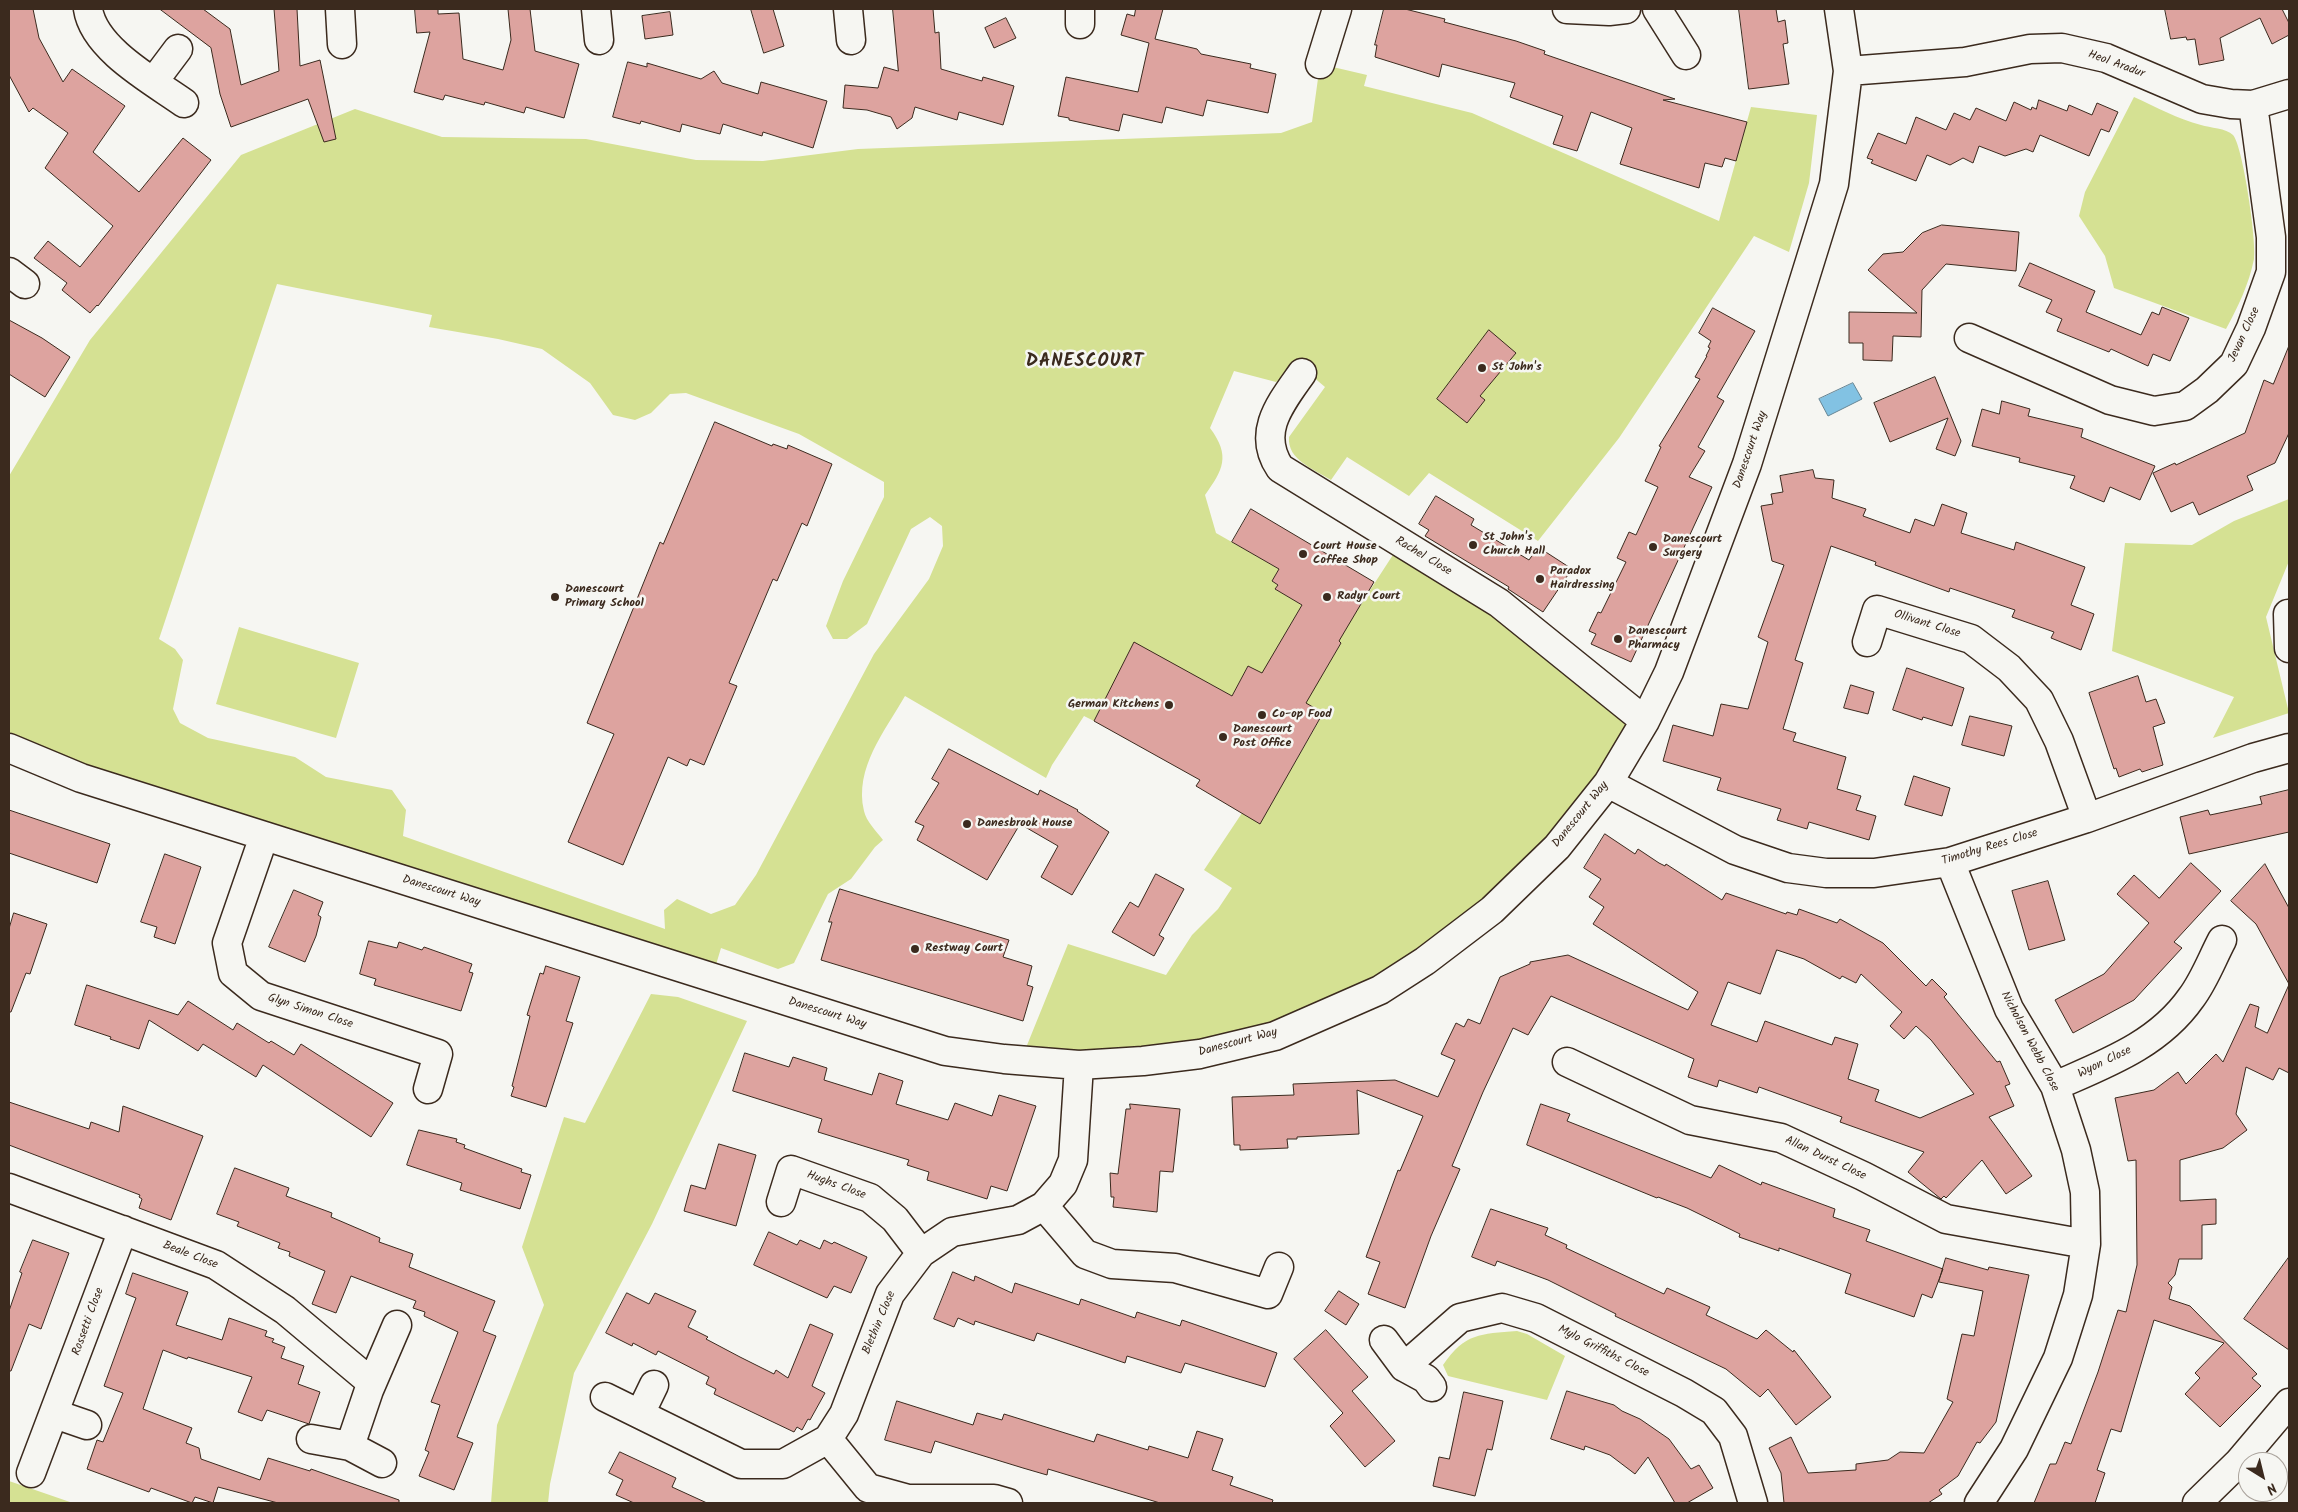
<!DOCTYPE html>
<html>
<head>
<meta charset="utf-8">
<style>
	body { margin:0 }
	#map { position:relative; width:2298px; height:1512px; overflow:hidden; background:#f6f6f2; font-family:Kalam,sans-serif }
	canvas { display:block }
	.frame { position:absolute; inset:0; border:10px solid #3b2a1e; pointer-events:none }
	.north { position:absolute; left:2238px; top:1452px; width:50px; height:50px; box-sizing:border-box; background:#f6f6f2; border:1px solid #aba49d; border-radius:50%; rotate:144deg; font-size:14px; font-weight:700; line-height:20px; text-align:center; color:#3b2a1e }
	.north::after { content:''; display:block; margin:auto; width:18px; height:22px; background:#3b2a1e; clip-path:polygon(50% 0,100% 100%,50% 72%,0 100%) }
</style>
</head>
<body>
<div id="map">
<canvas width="2298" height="1512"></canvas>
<div class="frame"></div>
<div class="north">N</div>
</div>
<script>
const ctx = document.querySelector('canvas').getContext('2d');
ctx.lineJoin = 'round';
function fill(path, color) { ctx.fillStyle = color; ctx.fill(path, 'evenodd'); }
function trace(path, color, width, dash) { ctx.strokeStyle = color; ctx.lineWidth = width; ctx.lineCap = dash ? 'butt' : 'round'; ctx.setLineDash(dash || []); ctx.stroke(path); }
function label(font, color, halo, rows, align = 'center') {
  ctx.font = font + ' Kalam,sans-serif'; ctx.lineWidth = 5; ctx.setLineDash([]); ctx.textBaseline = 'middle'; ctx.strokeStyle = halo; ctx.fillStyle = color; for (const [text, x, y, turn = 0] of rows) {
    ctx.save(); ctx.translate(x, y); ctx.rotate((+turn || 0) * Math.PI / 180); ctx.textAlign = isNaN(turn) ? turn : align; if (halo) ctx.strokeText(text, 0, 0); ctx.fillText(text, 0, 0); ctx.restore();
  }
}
fill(new Path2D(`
	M1320,64L1367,75L1364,86L1472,113L1719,221L1751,107L1817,115L1809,183L1789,252L1754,236L1619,438L1538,541L1429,473L1409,496L1347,457L1331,480C1314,469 1287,460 1289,437L1325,387L1312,376L1291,370L1276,382L1234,371L1210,428C1231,456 1223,470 1205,495L1216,533L1279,569L1272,581L1278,585L1275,589L1302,605L1277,648L1305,665L1300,674L1311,681L1317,672L1322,675L1341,643L1334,639L1348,616L1352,618L1400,544L1499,603L1645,721L1608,783L1557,847L1492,910L1425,961L1380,990L1275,1036L1200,1054L1143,1061L1079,1065L1021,1060L1068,944L1166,975L1192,935L1218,909L1232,888L1204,870L1242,813L1260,823L1323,714L1270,683L1272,679L1248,666L1232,696L1134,643L1094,721L1084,716L1052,765L1046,778L905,696C885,731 854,768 864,811C866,821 877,832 883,840L875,847L851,879L828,894L794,963L778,969L721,948L712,978L425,886L81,778L9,748V476L90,340L241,155L355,109L442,137L586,139L696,160L763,161L858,149L1281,133L1312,122ZM277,284L432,315L429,327L498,339L542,349L590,383L613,415L635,420L651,413L670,394L686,393L799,434L884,482V497L843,581L826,626L833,639H847L867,624L911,529L930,517L942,526L943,546L929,579L874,654L756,875L735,905L711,914L677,899L664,910L665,929L403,836L406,810L392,790L326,777L295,757L208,738L180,723L173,709L183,660L175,649L159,639Z
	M2134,97C2156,107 2178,119 2201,125C2210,128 2226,128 2233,135C2243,146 2257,243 2254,259C2249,284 2238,307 2226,329L2114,288L2105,256L2079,216L2085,192Z
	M2289,499V561L2266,617L2289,713L2213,738L2234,697L2112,651L2125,543L2192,545L2234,521Z
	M239,627L359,663L336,738L216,704Z
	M651,994L678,997L747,1021L652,1224L574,1373L550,1484L548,1503H491L497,1425L544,1305L522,1247L564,1117L585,1123Z
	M1517,1331L1527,1334L1565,1356L1547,1400L1448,1376L1443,1365C1465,1333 1480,1334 1517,1331Z
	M9,1481L70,1502L76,1503H9Z`), '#d5e193');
const water = new Path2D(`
	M1853,383L1862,399L1828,416L1819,399Z`);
fill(water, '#82c2e3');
trace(water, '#668594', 1);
const building = new Path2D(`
	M9,9H33L39,38L63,82L72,69L125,106L93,152L139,192L183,138L211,160L98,306L97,305L90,313L62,290L67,283L34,258L48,241L80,267L113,226L45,168L68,133L33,108L29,112L9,75Z
	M160,9H203L230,29L241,85L279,71L274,9H297L300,66L320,60L336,139L324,142L308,99L231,127L220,94L211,48Z
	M415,9H438V14L459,13L463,59L503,70L511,40L508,9H530L535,51L579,64L564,118L526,107L524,113L485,102L484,105L445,95L443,100L414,92L430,32L417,33Z
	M751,9H773L784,46L764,53Z
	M893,9H933L935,33L939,32L941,69L982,81L983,77L1014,86L1003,125L959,112L957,120L915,107L912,118L897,129L891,117L867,110L843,108L845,85L878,88L884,67L898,71Z
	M1136,9H1163L1155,39L1197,49L1201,54L1251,64L1250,68L1276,74L1268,113L1207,100L1203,116L1166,107L1162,123L1123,114L1119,131L1069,120V118L1058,116L1066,77L1138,92L1149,43L1121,35L1127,14L1134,16Z
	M1384,9H1405L1445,19L1444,22L1516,41L1545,51L1544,54L1675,99L1663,100L1747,122L1736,161L1725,158L1722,167L1705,163L1699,188L1620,164L1632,128L1591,112L1577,151L1553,144L1563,116L1510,97L1515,83L1442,64L1439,77L1375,57L1377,45H1375Z
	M1739,9H1776L1778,22L1785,20L1788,43L1783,44L1789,84L1749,89Z
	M2165,9H2282L2289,23V35L2272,44L2260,18L2220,38L2224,60L2199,65L2195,39L2187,40L2186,37L2171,39Z
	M670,12L673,35L645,39L642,16Z
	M1006,18L1016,38L994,48L985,28Z
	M628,62L647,67V63L701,79L714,71L722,83L758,94L761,82L827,101L813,148L763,132L762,136L723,124L720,134L682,124L680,132L641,121L640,124L613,117Z
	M2039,100L2067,111L2069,105L2092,115L2097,103L2118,112L2109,132L2101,129L2089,156L2040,135L2033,152L2026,149L2005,156L1979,146L1973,163L1963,158L1950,165L1927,155L1916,181L1871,163L1873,160L1867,158L1878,133L1906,144L1916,117L1946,130L1954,113L1970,120L1976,108L2006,121L2014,102L2031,110L2032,107L2036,109Z
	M1942,225L2019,232L2016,271L1946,264L1922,290L1921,337L1893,336L1892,361L1863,360V343H1849V312L1917,313L1868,270L1883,254L1903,252L1922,233Z
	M2030,263L2095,291L2086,312L2141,335L2152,312L2159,315L2162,307L2189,318L2170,361L2153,354L2148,366L2111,349L2109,352L2057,331L2062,319L2046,312L2052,300L2019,286Z
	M1713,308L1755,331L1717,397L1724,401L1698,447L1705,451L1689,477L1712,487L1631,662L1591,644L1596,634L1589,631L1598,612L1601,613L1626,562L1617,558L1629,532L1636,535L1658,487L1645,481L1661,447L1659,446L1700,379L1695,377L1707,356H1706L1710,348L1708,347L1711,341L1699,333Z
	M9,320L42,338L70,357L45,397L9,374Z
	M1489,330L1516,353L1480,396L1485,400L1467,423L1437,399Z
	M2289,346V433L2275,463L2247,476L2253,490L2199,515L2193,502L2171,512L2153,473L2175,463L2176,465L2245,433L2264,380L2273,384Z
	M1935,377L1961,441L1955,456L1936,449L1948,418L1890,442L1874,403Z
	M2002,401L2030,409L2028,416L2083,429L2081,437L2155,466L2140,500L2110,487L2104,502L2070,488L2075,476L2019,462L2020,458L1972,446L1982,409L1999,414Z
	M715,422L772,446L773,444L787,449L788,445L832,464L807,526L802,523L777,581L773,579L729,683L737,686L704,765L690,759L687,766L668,757L623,865L568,842L614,734L587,723L660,542L663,544Z
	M1813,470L1815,478L1834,480L1832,498L1866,509L1863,516L1910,533L1915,519L1934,526L1942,504L1967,513L1961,533L2014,550L2016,542L2085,567L2071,605L2094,614L2081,650L2051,638L2054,632L2012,617L2015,610L1950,588L1949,592L1875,565L1876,562L1831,546L1795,660L1803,663L1783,729L1796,733L1793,741L1846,757L1837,789L1861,796L1856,810L1876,816L1869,840L1809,822L1807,829L1777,820L1781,809L1717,790L1721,778L1663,761L1673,725L1713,736L1721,704L1748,709L1768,642L1758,637L1784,565L1772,561L1761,506L1773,504L1771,494L1783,492L1780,476Z
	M1436,496L1474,519L1471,525L1529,560L1538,547L1572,569L1543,612L1508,589L1509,587L1425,536L1429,530L1419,524Z
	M1251,509L1374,582L1339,641L1341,643L1306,703L1323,713L1260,824L1196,786L1200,780L1094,721L1134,642L1232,696L1248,666L1262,673L1302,605L1275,589L1278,585L1272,581L1279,569L1232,542Z
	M1907,668L1964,688L1952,726L1923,717L1922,720L1893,710Z
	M2138,676L2146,702L2156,699L2165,723L2153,727L2163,765L2142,772L2140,769L2119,777L2116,768L2114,769L2089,693Z
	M1851,685L1874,692L1868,714L1844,708Z
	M1970,716L2012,726L2004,756L1962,745Z
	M949,749L1038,795L1040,790L1078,810L1077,811L1109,832L1072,895L1041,877L1058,846L1020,824L987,880L917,840L924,826L915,822L939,783L932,779Z
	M1914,776L1950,788L1942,816L1905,805Z
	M2289,790V832L2189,854L2180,817L2208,810L2210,815L2262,804L2260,797Z
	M9,810L110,844L97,883L9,853Z
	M1605,834L1635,854L1638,849L1659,863L1665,866L1666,864L1722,900L1726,893L1786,914L1787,912L1797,915L1799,909L1837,923L1840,919L1883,943L1926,986L1932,979L1947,994L1944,997L1997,1062L2000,1061L2010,1084L2005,1086L2014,1106L1989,1117L2032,1176L2006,1194L1982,1160L1946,1198L1944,1196L1941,1199L1908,1172L1924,1152L1840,1122L1842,1117L1759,1087L1757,1093L1719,1080L1717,1087L1688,1077L1694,1059L1551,996L1528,1035L1513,1028L1483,1092L1452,1166L1460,1169L1431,1236L1405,1308L1368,1294L1380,1262L1366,1257L1398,1170L1400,1171L1423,1116L1357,1090L1359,1134L1297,1137V1139H1287L1288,1148L1240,1150V1145H1234L1232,1097L1294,1095L1293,1084L1395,1080L1438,1097L1455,1060L1441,1054L1456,1023L1464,1027L1468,1019L1480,1024L1500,977L1530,964V962L1568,955L1688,1010L1698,992L1593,924L1604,907L1589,897L1601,879L1584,868ZM1777,950L1804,959L1840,979L1842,976L1856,983L1861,974L1902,1012L1890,1026L1904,1039L1916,1026L1931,1040L1974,1094L1920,1118L1875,1101L1879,1090L1848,1079L1858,1044L1835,1037L1832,1045L1765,1021L1757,1042L1711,1025L1728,982L1760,994Z
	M165,854L201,867L175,944L154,937L157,927L141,922Z
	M2191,863L2221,891L2174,942L2182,948L2134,1000L2073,1033L2055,1000L2104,974L2149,923L2117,894L2134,875L2159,898Z
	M2265,864L2289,908V984L2256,924L2231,901Z
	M1156,874L1184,889L1159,935L1164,938L1154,956L1112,932L1130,902L1138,907Z
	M2048,881L2065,940L2029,950L2012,891Z
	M840,889L1009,940L1003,957L1032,966L1027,985L1033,987L1023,1021L821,960L832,922H829Z
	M294,890L323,902L318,915L321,917L316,936L305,962L269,947Z
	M14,913L47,924L30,974L26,973L11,1012H9V929Z
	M369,941L397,948L399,942L422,950L424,947L472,964L469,972L473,973L461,1011L374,985L376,979L360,974Z
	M546,966L580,977L566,1021L573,1023L546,1107L511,1096L514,1087L512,1086L530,1016L527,1015L540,973L543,974Z
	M87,985L178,1015L188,1001L233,1030L237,1023L269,1043L271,1041L294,1055L301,1044L393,1103L371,1137L263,1065L256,1077L203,1044L198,1051L149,1020L139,1049L110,1039L111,1037L75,1025Z
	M2289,985V1073L2279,1068L2273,1080L2246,1067L2236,1114L2247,1130L2223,1148L2180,1160V1201L2216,1199V1224L2202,1225V1259H2179L2175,1275L2168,1283L2172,1287L2169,1299L2190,1306L2257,1374L2252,1378L2261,1386L2220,1427L2185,1394L2200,1378L2195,1373L2224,1343L2154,1320L2121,1432L2111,1429L2097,1470L2105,1473L2095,1503H2034L2050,1464H2056L2065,1442L2071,1444L2098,1372L2118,1310L2126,1312L2137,1265L2136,1160L2128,1161L2115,1098L2154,1090L2178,1072L2186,1084L2216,1054L2223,1062L2250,1004L2259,1007L2255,1027L2267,1033Z
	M745,1053L789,1067L793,1057L827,1068L824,1080L872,1095L879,1073L903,1081L896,1104L948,1120L955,1103L992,1116L999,1095L1036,1106L1007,1191L991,1186L987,1199L927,1180L929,1172L907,1165L909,1160L818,1132L822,1119L733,1091Z
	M9,1102L89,1129L91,1122L119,1132L123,1106L203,1136L171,1220L139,1208L142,1199L139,1197L140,1195L9,1145Z
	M1130,1104L1180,1109L1173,1172L1160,1171L1157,1212L1113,1207L1114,1197H1111L1110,1173L1118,1174L1126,1109H1130Z
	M1541,1104L1570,1114L1567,1121L1711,1178L1719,1165L1761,1185L1762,1182L1835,1209L1833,1217L1870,1230L1866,1241L1943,1269L1932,1298L1922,1294L1914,1317L1845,1293L1851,1274L1779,1248V1251L1739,1237L1740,1234L1687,1208L1658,1197L1657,1198L1527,1145Z
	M419,1130L457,1139L456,1142L465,1145L464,1148L522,1169L521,1172L531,1175L520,1209L460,1190L462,1183L407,1165Z
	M719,1144L756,1155L736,1226L684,1211L691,1185L705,1189Z
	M235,1168L289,1188L286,1196L332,1213L331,1217L380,1238L379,1242L413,1254L409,1267L495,1301L483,1331L496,1336L457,1437L473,1443L454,1490L419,1476L429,1452L425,1450L440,1405L431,1402L458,1332L424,1316L425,1312L413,1308L416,1301L351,1276L336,1313L312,1304L325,1271L289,1256L290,1252L278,1248L280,1243L237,1226L239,1222L217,1214Z
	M1491,1209L1548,1228L1545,1235L1567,1245L1566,1248L1664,1294L1667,1288L1710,1307L1706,1315L1757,1339L1766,1330L1793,1352L1794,1350L1831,1397L1796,1425L1768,1389L1760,1397L1726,1369L1615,1316L1616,1314L1548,1280L1497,1261L1495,1266L1472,1257Z
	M769,1232L797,1245L800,1240L820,1249L824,1240L832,1244L834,1242L867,1257L851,1293L834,1286L827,1298L754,1265Z
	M33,1240L69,1253L41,1329L29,1324L11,1371H9V1311L22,1273L20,1272Z
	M2289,1257V1350L2244,1319Z
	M1946,1258L1988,1270L1989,1267L2029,1275L1996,1422L1980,1443L1977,1442L1958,1476L1939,1490L1942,1494L1928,1503H1784L1781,1473L1769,1448L1791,1437L1808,1473L1856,1470V1464L1888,1460L1900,1452L1924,1453L1953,1402L1947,1399L1962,1334L1974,1336L1983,1291L1939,1282Z
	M953,1272L974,1281L975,1276L1012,1293L1015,1283L1079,1305L1081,1299L1135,1318L1137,1312L1180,1326L1182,1320L1277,1353L1265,1387L1185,1363L1181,1373L1127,1356L1125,1363L1037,1333L1034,1341L975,1321L974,1325L958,1318L954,1327L934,1319Z
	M133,1273L188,1292L176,1325L222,1340L229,1318L267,1331L265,1336L274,1339L272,1342L285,1347L281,1358L304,1366L298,1384L320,1392L309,1424L267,1410L262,1421L238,1412L252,1377L188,1357L187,1359L163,1350L143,1409L192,1428L186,1443L199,1448L201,1459L260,1480L268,1458L310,1471L311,1469L399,1500V1503H278L218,1487L213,1503L195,1497L192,1503L151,1488L149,1492L87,1469L97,1440L103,1442L123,1393L104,1386L136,1298L126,1294Z
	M1339,1291L1359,1304L1346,1325L1325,1311Z
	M627,1293L649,1304L655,1293L696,1311L688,1327L708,1337L706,1339L740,1357L774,1374L776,1370L788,1378L810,1324L833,1334L812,1386L825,1393L810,1420L808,1419L802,1430L797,1427L794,1432L714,1394L716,1389L706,1384L709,1377L658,1351L656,1355L633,1343L632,1346L606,1333Z
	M1326,1330L1368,1377L1352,1391L1395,1441L1365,1467L1330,1426L1343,1413L1294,1359Z
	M1567,1391L1614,1405L1622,1411L1640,1419L1669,1439L1691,1469L1699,1465L1713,1488L1687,1503H1675L1648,1457L1635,1474L1610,1455L1585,1446L1584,1450L1551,1439Z
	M1464,1392L1503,1401L1492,1450L1487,1449L1475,1496L1433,1486L1439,1457L1449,1459Z
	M897,1401L973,1425L977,1413L1002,1420L1004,1414L1094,1442L1097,1434L1148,1450L1149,1446L1188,1458L1197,1431L1223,1439L1212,1470L1233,1477L1230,1485L1273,1500L1272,1503H1160L1048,1469L1047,1475L1023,1468L935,1441L931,1453L885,1440Z
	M620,1452L676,1478L672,1487L707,1503H634L616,1495L623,1480L609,1473Z`);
fill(building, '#dda39f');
trace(building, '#3b2a1e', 1);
const minor = new Path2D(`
	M88,9C94,49 153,81 184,103
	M340,9L342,44
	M596,9L599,40
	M848,9L851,40
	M1567,9L1609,11L1626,9
	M1657,9L1686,55
	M1080,24V9
	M1320,64L1337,9
	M1848,71L1965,62L2030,49L2062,48L2106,58L2202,99L2231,104L2253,105L2289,94
	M154,81L178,49
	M9,272L25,284
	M1969,338L2110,400L2154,411L2185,406L2207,390L2234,364L2251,328L2271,272V237L2253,105
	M1302,373C1281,403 1256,432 1280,468L1499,603L1645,721
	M2288,614L2289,648
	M1867,642L1877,610L1971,639L2009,668L2039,700L2059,741L2087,818
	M9,748L81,778L945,1051L1004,1059L1079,1065L1143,1061L1200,1054L1275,1036L1380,990L1425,961L1492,910L1557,847L1608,783L1645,721L1669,672L1747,464L1834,184L1848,71L1839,9
	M1608,783L1735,850L1788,868L1826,873H1874L1950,862L2087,818L2253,758L2289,748
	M264,836L227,943L233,973L261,996L438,1054L428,1089
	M1950,862L2009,1009L2055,1086L2076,1150L2085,1192L2086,1244L2078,1295L2058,1358L2014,1449L1979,1503
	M1567,1062L1690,1120L1781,1138L1863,1176L1946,1219L2086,1244
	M2055,1086C2105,1064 2158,1045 2191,998C2204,981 2212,959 2222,940
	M9,1188L216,1265L285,1310L372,1383
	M781,1202L791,1170L870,1198L895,1219L921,1253
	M1044,1206L1085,1254L1112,1264L1175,1268L1268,1294L1279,1267
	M1384,1340L1404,1367L1426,1379L1432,1387
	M1404,1367L1460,1318L1502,1308L1536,1318L1684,1393L1714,1411L1733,1436L1753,1503
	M605,1397L741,1464H783L828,1439L844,1414L890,1294L921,1253L952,1232L1018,1220L1044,1206L1063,1184L1073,1160L1079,1065
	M55,1414L87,1425
	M640,1414L654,1385
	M311,1439L350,1446L382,1463
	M828,1439L868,1488L908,1499H994L1008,1503
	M350,1446L369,1390L397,1325
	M31,1473L123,1230
	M2197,1503L2239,1462L2289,1403`);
trace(minor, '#3b2a1e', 31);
trace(minor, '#f6f6f2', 28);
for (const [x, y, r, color] of [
	[1482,368,5,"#3b2a1e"],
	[1473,545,5,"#3b2a1e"],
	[1653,547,5,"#3b2a1e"],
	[1303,554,5,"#3b2a1e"],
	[1540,579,5,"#3b2a1e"],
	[555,597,5,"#3b2a1e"],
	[1327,597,5,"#3b2a1e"],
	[1618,639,5,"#3b2a1e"],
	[1169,705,5,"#3b2a1e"],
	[1262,715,5,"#3b2a1e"],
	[1223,737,5,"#3b2a1e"],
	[967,824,5,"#3b2a1e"],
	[915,949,5,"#3b2a1e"]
]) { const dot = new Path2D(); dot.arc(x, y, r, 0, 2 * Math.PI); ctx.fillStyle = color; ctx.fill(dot); trace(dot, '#f6f6f2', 2); }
label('12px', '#3b2a1e', '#f6f6f2', [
	["Heol Aradur",2116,65,20],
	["Jevan Close",2245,335,-65],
	["Danescourt Way",1751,450,-71],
	["Rachel Close",1423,557,31],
	["Ollivant Close",1927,625,17],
	["Danescourt Way",1581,815,-51],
	["Timothy Rees Close",1990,848,-17],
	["Danescourt Way",441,892,17],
	["Glyn Simon Close",310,1012,18],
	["Danescourt Way",827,1014,17],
	["Nicholson Webb Close",2029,1042,62],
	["Danescourt Way",1238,1043,-15],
	["Wyon Close",2105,1063,-26],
	["Allan Durst Close",1825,1159,25],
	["Hughs Close",836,1186,20],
	["Beale Close",190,1256,21],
	["Rossetti Close",89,1322,-70],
	["Blethin Close",880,1323,-67],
	["Mylo Griffiths Close",1603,1352,27]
]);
label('bold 12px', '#3b2a1e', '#f6f6f2', [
	["St John's",1492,368],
	["St John's",1483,538],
	["Church Hall",1483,552],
	["Danescourt",1663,540],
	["Surgery",1663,554],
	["Court House",1313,547],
	["Coffee Shop",1313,561],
	["Paradox",1550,572],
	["Hairdressing",1550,586],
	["Danescourt",565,590],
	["Primary School",565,604],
	["Radyr Court",1337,597],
	["Danescourt",1628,632],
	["Pharmacy",1628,646],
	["German Kitchens",1159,705,"right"],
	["Co-op Food",1272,715],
	["Danescourt",1233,730],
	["Post Office",1233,744],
	["Danesbrook House",977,824],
	["Restway Court",925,949]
], 'left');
ctx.letterSpacing = '1px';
label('bold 18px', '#3b2a1e', '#f6f6f2', [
	["DANESCOURT",1085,363]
]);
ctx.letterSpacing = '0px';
</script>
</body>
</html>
